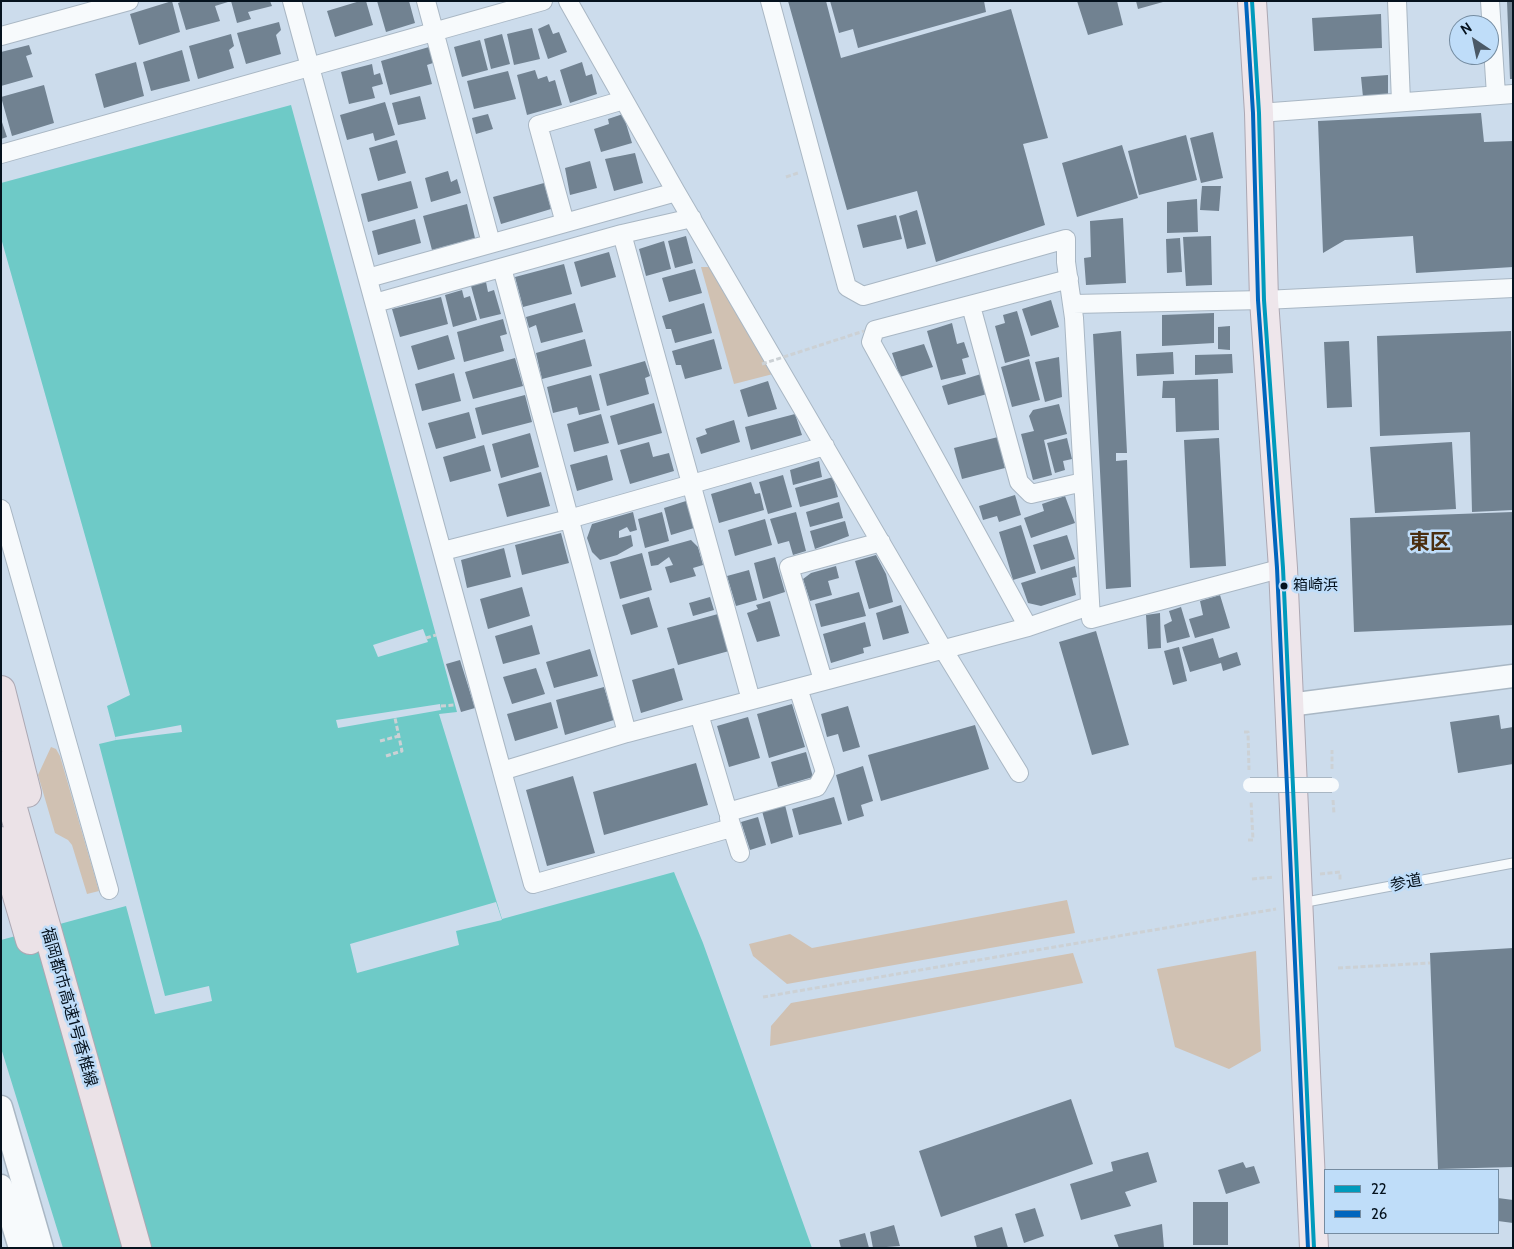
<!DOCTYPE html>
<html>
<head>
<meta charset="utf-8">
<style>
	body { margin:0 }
	#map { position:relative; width:1514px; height:1249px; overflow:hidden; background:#ccdcec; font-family:Cabin,sans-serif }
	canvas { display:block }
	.frame { position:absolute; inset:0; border:2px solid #05121e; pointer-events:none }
	.legend { position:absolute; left:1324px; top:1169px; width:175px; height:65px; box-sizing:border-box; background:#bfddf9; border:1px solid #758ca1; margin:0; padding:6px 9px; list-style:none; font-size:15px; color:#05121e }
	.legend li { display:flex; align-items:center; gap:10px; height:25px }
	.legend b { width:25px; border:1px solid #758ca1 }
	.north { position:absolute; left:1449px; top:15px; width:50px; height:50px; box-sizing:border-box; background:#bfddf9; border:1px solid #758ca1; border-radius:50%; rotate:326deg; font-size:14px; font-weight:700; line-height:20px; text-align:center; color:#05121e }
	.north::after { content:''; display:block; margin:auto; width:18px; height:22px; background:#4b5966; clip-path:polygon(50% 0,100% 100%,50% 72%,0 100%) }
</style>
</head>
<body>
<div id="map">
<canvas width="1514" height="1249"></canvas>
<div class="frame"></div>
<ul class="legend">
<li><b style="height:6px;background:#009abc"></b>22</li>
<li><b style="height:6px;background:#0065bd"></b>26</li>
</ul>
<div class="north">N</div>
</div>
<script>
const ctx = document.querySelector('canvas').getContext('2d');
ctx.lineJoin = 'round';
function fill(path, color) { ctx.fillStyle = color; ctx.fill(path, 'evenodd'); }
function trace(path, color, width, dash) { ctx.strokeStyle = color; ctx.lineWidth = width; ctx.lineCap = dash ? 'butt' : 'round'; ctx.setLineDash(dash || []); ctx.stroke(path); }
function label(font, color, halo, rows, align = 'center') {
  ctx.font = font + ' Cabin,"Noto Sans JP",sans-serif'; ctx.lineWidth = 5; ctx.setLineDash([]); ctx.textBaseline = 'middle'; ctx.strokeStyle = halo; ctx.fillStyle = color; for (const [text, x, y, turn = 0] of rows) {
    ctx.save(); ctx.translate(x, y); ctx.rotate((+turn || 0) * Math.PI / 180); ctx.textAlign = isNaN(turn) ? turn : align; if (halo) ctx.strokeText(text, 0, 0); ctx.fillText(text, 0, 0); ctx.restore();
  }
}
fill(new Path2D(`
	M701,267H711L773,374L734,384Z
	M51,747L56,749L60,756L99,891L87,894L72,845L68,840L55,833L38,775Z
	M1067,900L1075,933L787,984L753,956L749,944L790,934L812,948Z
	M1256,951L1261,1051L1229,1069L1175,1047L1157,969Z
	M1073,953L1083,983L770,1046L771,1026L791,1003Z`), '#d0c1b2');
fill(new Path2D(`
	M291,105L457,712L439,714L502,919L674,872L703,943L812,1248H1V940L126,906L155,1014L212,1001L209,986L165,996L99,744L116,740L107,706L130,695L1,238V183Z`), '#6ecac7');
fill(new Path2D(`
	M423,629L428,642L378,657L373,645Z
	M440,704L441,710L338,728L336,720Z
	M181,725L182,732L116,740L115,737Z
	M496,902L502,920L456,931L459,945L357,973L350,944Z
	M1,1048L63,1248H1Z`), '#ccdcec');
fill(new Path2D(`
	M172,1L180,32L139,45L130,14Z
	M183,1H227L228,2L215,6L220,21L186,30L178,3Z
	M231,1H270L272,6L248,12L251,19L237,23Z
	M360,1H366L373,25L335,37L327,11Z
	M377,1H409L415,23L386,32Z
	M788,1H826L841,58L1011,9L1048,138L1023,144L1045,225L936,262L917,191L847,210Z
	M830,1H984L986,12L858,48L853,29L839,33Z
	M1077,1H1117L1123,25L1088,35Z
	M1136,1H1162L1163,2L1138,9Z
	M1507,1H1513V79H1510Z
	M1381,14L1382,48L1314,51L1312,18Z
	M279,22L281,30L276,35L281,54L246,64L237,33Z
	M549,24L553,34L559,32L567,52L548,59L538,29Z
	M532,28L540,59L514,65L507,34Z
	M231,34L234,46L229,50L234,68L198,79L189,46Z
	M502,34L510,64L491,69L484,39Z
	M480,40L488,70L462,77L454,47Z
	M29,45L32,54L26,56L33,77L1,86V52Z
	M429,47L433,63L427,65L432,84L390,95L381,61Z
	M182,50L190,81L151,91L143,62Z
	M136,62L144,96L104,108L95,74Z
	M582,62L586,76L592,74L597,94L570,103L560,70Z
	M372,64L374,75L380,73L383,84L372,87L375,98L349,104L341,72Z
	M535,70L538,79L547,76L549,82L555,80L562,105L527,115L517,75Z
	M508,71L516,99L474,109L467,81Z
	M1388,75V94L1363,97L1361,77Z
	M44,85L54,123L12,136L1,97Z
	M420,96L426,119L398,125L392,103Z
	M385,102L395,135L375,141L373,133L347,140L340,115Z
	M1481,113L1484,142L1513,141V267L1416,273L1413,236L1345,240L1323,253L1318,121Z
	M488,114L493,129L476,134L472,118Z
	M623,114L632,143L601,152L594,129L609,124L608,119Z
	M1,119L7,137L1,139Z
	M1213,132L1223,178L1201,183L1190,138Z
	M1186,135L1197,180L1139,195L1128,151Z
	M397,140L406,173L378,181L369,148Z
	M1122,145L1138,198L1077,217L1062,163Z
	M635,153L643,183L614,191L605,159Z
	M590,161L597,188L570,195L565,168Z
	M448,171L451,182L457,179L461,193L431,202L425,178Z
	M411,181L418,208L368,222L361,194Z
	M544,183L551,209L501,224L493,197Z
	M1202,186H1221L1219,211L1200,210Z
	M1197,199L1198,232L1167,233V202Z
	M467,204L475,238L432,250L423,216Z
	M917,210L926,244L907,249L899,216Z
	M896,215L902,239L863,248L857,225Z
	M1123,218L1126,283L1086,285L1084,258L1091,257L1090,221Z
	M415,219L421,243L378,255L372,231Z
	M686,236L693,263L675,268L668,241Z
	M1211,236L1212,285L1186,286L1183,237Z
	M1180,238L1182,272L1167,273L1166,239Z
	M664,241L671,269L646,276L639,249Z
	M609,252L616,277L581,287L574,262Z
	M564,264L572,294L523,307L515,277Z
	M695,269L702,293L669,302L662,278Z
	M486,282L488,292L494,290L501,314L480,319L471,286Z
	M462,290L464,298L470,296L477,320L453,327L445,295Z
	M441,297L448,324L400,337L392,309Z
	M1051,300L1059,327L1031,336L1022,309Z
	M575,303L583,332L541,343L536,325L529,328L526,317Z
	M704,303L712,333L675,343L671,329H666L662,316Z
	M1017,311L1030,356L1005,363L995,326L1005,323L1003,315Z
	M1214,313V343L1162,346V315Z
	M503,319L507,334L500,336L504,351L464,362L457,332Z
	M952,323L957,344L964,342L969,357L962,359L966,374L941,380L927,331Z
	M1230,326V350L1218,349V327Z
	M1121,331L1127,453H1116V461L1127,460L1131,587L1106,589L1093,334Z
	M1511,331L1513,510L1472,512L1470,432L1380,436L1377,336Z
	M448,335L455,359L418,370L411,346Z
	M585,339L592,366L542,379L536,353Z
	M714,339L722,369L685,379L681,365H676L672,351Z
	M1349,341L1352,407L1327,408L1324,342Z
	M924,344L933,367L900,377L892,353Z
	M1173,352L1174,374L1137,376L1136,354Z
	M1232,354L1233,373L1195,375V355Z
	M1059,357L1062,397L1045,402L1035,362Z
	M515,358L523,386L473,399L465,372Z
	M1029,359L1040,400L1012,407L1001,367Z
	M645,361L650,376L645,378L649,394L607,406L599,374Z
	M454,373L461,401L422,411L415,384Z
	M981,374L987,394L948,405L942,386Z
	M591,375L600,410L579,415L577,407L553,413L547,387Z
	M1218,379L1219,430L1176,432L1175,398H1162L1163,381Z
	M768,381L777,409L748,417L740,390Z
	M525,395L532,422L482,435L475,408Z
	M654,403L662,433L618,445L610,416Z
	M1059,404L1067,434L1044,440L1052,475L1033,480L1021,434L1034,431L1029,416L1033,410Z
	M469,412L476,438L436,449L428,423Z
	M601,414L609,443L574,452L567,424Z
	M795,414L802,435L751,450L745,427Z
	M734,420L740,442L701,454L696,438L707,434L705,429Z
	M530,433L539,467L501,478L492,444Z
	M998,437L1005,468L962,479L954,448Z
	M1067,438L1072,459L1063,461L1065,470L1055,473L1047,443Z
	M1219,438L1226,566L1190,568L1184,440Z
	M649,442L653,457L669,453L674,471L630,484L620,450Z
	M1452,442L1456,509L1375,513L1370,447Z
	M484,445L491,471L450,482L443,457Z
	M607,455L613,480L577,491L570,465Z
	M819,461L822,477L793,485L790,470Z
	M541,472L550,506L507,517L498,484Z
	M783,475L792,507L768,514L759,482Z
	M833,477L838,497L800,507L795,488Z
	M751,482L755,494L760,493L764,510L719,523L711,494Z
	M1015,495L1021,515L999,522L997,516L983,520L979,506Z
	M1065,496L1075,523L1031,538L1024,518L1044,511L1042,504Z
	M686,501L694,528L671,535L664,508Z
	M839,502L843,518L810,527L806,512Z
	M633,512L637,530L630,532L627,527L619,531V538L631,535L633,546L617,555L600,560L592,552L587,538L592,524Z
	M662,512L669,541L645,548L638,519Z
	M796,512L806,551L793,555L789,541L778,544L770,519Z
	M1513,512V625L1354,632L1350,518Z
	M765,519L772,545L735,556L728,530Z
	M845,521L849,536L815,549L810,531Z
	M1021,525L1036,573L1013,580L999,532Z
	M561,533L569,563L522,575L515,545Z
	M1067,535L1075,559L1041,570L1033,545Z
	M691,540L698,547L703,565L693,568L696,576L670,583L665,567L673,565L669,557L658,565L651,566L648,552Z
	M504,548L511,577L467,588L461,560Z
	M642,553L652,590L620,599L610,562Z
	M876,555L886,574L893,602L869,609L855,561Z
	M775,557L785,592L763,599L754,563Z
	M836,566L839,578L828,581L832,595L810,601L803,579L811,573Z
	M1075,566L1077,577L1072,578L1076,595L1041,606L1028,603L1021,583Z
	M749,570L757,600L736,606L727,576Z
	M522,587L530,616L488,629L480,599Z
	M859,592L866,616L821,627L815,604Z
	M1220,595L1230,628L1195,638L1189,619L1203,615L1200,601Z
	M649,597L658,627L631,635L622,605Z
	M710,597L714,610L693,616L689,603Z
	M770,601L780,636L757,642L747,613L758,609L756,605Z
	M901,605L909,633L883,640L876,613Z
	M1181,607L1190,637L1167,643L1164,625L1172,621L1169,611Z
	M1160,613L1161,648L1148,649L1146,615Z
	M718,614L729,651L678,665L667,628Z
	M865,622L871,646L863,648L864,653L831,663L823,634Z
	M532,625L540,654L503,664L495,636Z
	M1096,631L1129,745L1092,755L1059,642Z
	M1213,638L1219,658L1237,652L1241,665L1223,671L1221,663L1190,672L1182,647Z
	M1179,647L1187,681L1173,685L1164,651Z
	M590,649L598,676L554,688L546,662Z
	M460,660L475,708L461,712L446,664Z
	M536,668L545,694L512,704L503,677Z
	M674,668L683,700L641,713L632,680Z
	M604,687L614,720L565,735L556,700Z
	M551,702L558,728L515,741L507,714Z
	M792,704L805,747L769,758L757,714Z
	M848,706L860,747L843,752L838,734L827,737L821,714Z
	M1499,715L1501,729L1513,727V764L1458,773L1450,722Z
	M748,717L760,758L729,767L717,726Z
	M975,725L989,769L881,801L868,755Z
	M806,752L813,777L778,787L771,762Z
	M696,763L708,805L604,835L593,792Z
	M863,766L873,801L861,805L864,816L848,821L836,775Z
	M573,776L595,853L547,866L526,790Z
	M834,797L842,824L799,835L792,809Z
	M785,805L793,837L771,844L762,811Z
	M758,817L766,845L750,850L741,822Z
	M1513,948V1167L1438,1169L1430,953Z
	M1071,1099L1093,1164L941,1217L919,1151Z
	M1148,1152L1157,1182L1125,1192L1131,1206L1081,1220L1070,1184L1113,1171L1111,1162Z
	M1243,1162L1246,1168L1254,1166L1260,1183L1226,1194L1218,1170Z
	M1498,1198L1513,1200V1223L1498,1221Z
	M1193,1202H1228V1245H1193Z
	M1035,1208L1044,1236L1024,1243L1015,1214Z
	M1162,1224L1164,1248H1119L1114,1235Z
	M894,1225L900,1246L873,1248L870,1232Z
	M1002,1227L1008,1248H977L974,1236Z
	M865,1233L869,1248H841L839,1240Z`), '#718291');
const service = new Path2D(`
	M1301,903L1513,863`);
const minor = new Path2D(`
	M292,1L502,771L627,733L1028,627L1089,606
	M426,1L491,243
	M568,1L676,192L943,649L1019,773
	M770,1L847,287L863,296L1066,239V262L1074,318L1091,619L1283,568
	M1397,1L1401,102
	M1490,1L1496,95
	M1,36L129,1
	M1259,113L1513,94
	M1,154L543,1
	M565,223L538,125L624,100
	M622,234L751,700
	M502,268L627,733
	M368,278L676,192
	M375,303L622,234L692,218
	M1073,304L1264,300L1513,288
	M971,306L1019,482L1031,494L1083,482
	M1,509L109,890
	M443,551L569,519L825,446
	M1028,627L871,342L875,330L1069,279
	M823,680L789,567L881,542
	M699,714L728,812L817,787L825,772L798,688
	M502,771L533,884L731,828
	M729,818L740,853`);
const tertiary = new Path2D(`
	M1289,705L1513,676
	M1,1107L42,1248
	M1,1186L20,1248`);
const trunk = new Path2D(`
	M1252,1L1259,113L1264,300L1283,568L1314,1248`);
const motorway = new Path2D(`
	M1,690L27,793
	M1,766L137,1248
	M1,841L30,940`);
trace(service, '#a9b7c4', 11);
trace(minor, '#a9b7c4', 20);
trace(tertiary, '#a9b7c4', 25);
trace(trunk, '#aca8b3', 30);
trace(motorway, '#aca8b3', 30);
trace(new Path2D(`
	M786,177L798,173
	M426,638L436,635
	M441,706L455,705
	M1244,732H1248L1249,770
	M380,741L399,736
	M386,756L402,751L395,718
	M1332,769V750
	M1333,800L1334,814
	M1248,840H1253L1251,801
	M1320,874L1340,872V881
	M1252,879L1274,877
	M1338,968L1430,963
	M763,997L1276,909`), '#ccd1d5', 3, [5, 2.5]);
trace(service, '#f7fafc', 9);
trace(minor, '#f7fafc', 18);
trace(tertiary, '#f7fafc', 22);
trace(trunk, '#eee6eb', 28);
trace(motorway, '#ebe2e7', 28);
const pedestrianBridge = new Path2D(`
	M1250,785H1332`);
trace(pedestrianBridge, '#a9b7c4', 16, []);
trace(new Path2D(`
	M762,364L864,331`), '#ccd1d5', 3, [5, 2.5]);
trace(pedestrianBridge, '#f7fafc', 14);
trace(new Path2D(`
	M1252,1L1259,113L1264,300L1283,568L1314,1248`), '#009abc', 4);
trace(new Path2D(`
	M1246,1L1253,113L1258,300L1277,568L1308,1248`), '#0065bd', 4);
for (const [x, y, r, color] of [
	[1284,586,4.5,"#05121e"]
]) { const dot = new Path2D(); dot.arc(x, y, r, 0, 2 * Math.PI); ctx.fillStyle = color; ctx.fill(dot); trace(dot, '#bfddf9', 2); }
label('15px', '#05121e', '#bfddf9', [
	["箱崎浜",1293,586]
], 'left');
label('16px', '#05121e', '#bfddf9', [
	["参道",1406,883,-11],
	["福岡都市高速1号香椎線",69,1007,74]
]);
label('bold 21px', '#4a2e0f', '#bfddf9', [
	["東区",1430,543]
]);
</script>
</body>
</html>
